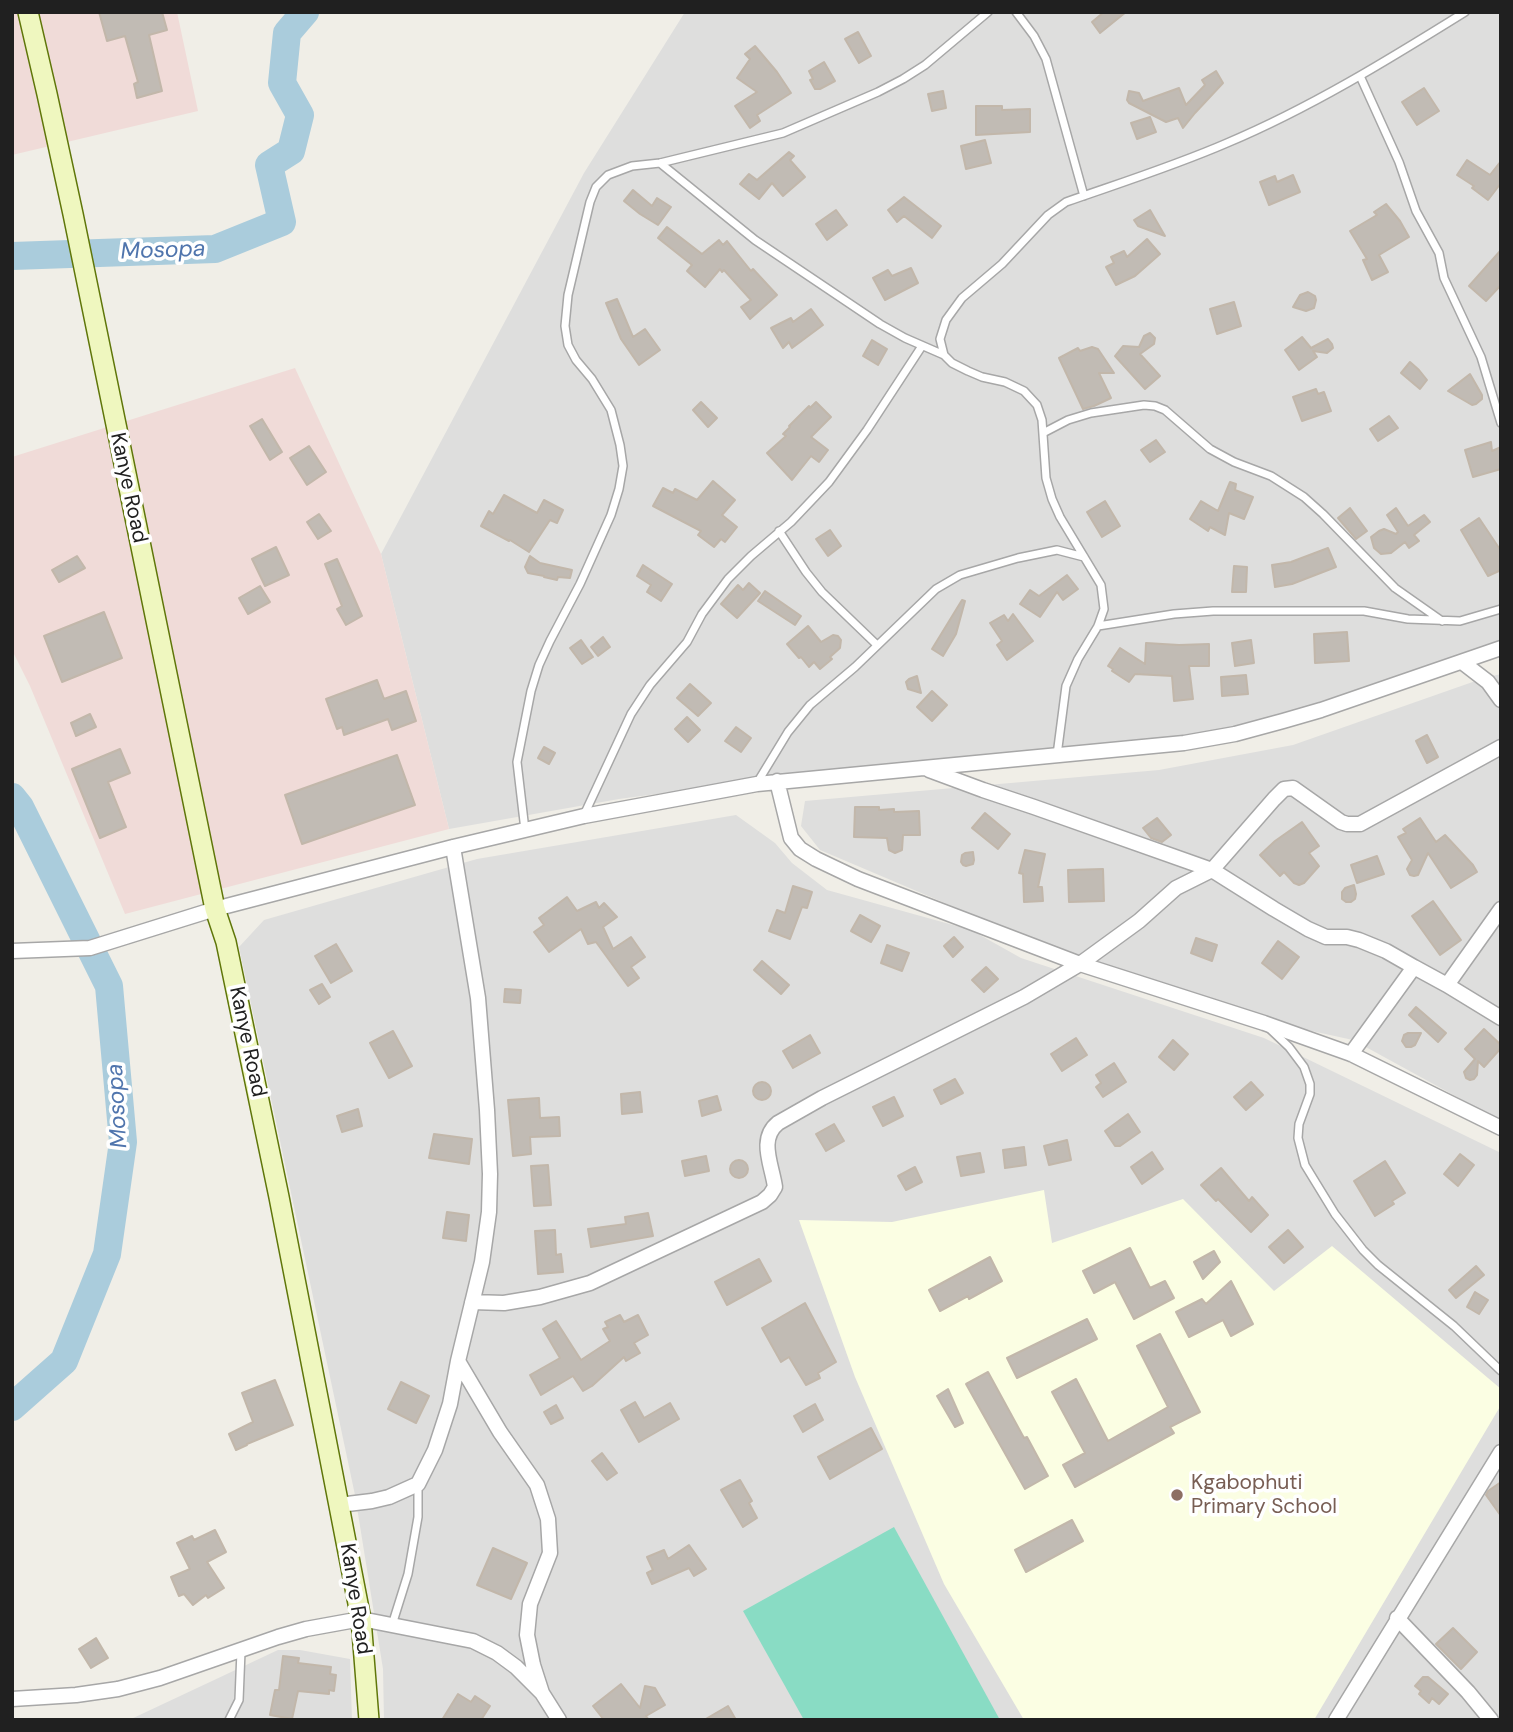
<!DOCTYPE html>
<html>
<head>
<meta charset="utf-8">
<style>
	body { margin:0 }
	#map { position:relative; width:1513px; height:1732px; overflow:hidden; background:#f0eee7; font-family:"DM Sans",sans-serif }
	canvas { display:block }
	.frame { position:absolute; inset:0; border:14px solid #202020; pointer-events:none }
</style>
</head>
<body>
<div id="map">
<canvas width="1513" height="1732"></canvas>
<div class="frame"></div>
</div>
<script>
const ctx = document.querySelector('canvas').getContext('2d');
ctx.lineJoin = 'round';
function fill(path, color) { ctx.fillStyle = color; ctx.fill(path, 'evenodd'); }
function trace(path, color, width, dash) { ctx.strokeStyle = color; ctx.lineWidth = width; ctx.lineCap = dash ? 'butt' : 'round'; ctx.setLineDash(dash || []); ctx.stroke(path); }
function label(font, color, halo, rows, align = 'center') {
  ctx.font = font + ' "DM Sans",sans-serif'; ctx.lineWidth = 7; ctx.setLineDash([]); ctx.textBaseline = 'middle'; ctx.strokeStyle = halo; ctx.fillStyle = color; for (const [text, x, y, turn = 0] of rows) {
    ctx.save(); ctx.translate(x, y); ctx.rotate((+turn || 0) * Math.PI / 180); ctx.textAlign = isNaN(turn) ? turn : align; if (halo) ctx.strokeText(text, 0, 0); ctx.fillText(text, 0, 0); ctx.restore();
  }
}
fill(new Path2D(`
	M685,12H1501V644L1293,718L1156,741L836,770L619,799L449,829L381,554L584,173Z
	M1501,674V1121L1353,1040L1275,1023L1079,960L820,850L801,826L805,801L1159,770L1293,745L1484,678Z
	M736,815L775,843L792,863L827,890L971,930L1021,958L1264,1038L1501,1153V1720H384L383,1669L355,1495L239,947L264,920L477,859Z
	M278,1650H300L350,1659L352,1720H129Z`), '#dededd');
fill(new Path2D(`
	M12,12H177L198,111L12,155Z
	M295,368L381,554L449,829L125,914L30,686L12,650V457Z`), '#f0dbd8');
fill(new Path2D(`
	M1044,1190L1052,1243L1183,1199L1274,1291L1332,1246L1501,1389V1405L1314,1720H1024L944,1584L855,1377L799,1220L892,1222Z`), '#fbfee3');
fill(new Path2D(`
	M894,1527L1000,1720H804L743,1611Z`), '#89dcc4');
trace(new Path2D(`
	M12,256L215,249L282,222L269,165L291,151L300,115L282,83L287,33L305,12
	M12,797L20,807L109,986L123,1142L107,1254L64,1361L12,1407`), '#aaccdc', 28);
const building = new Path2D(`
	M99,12H162L167,30L149,35L162,91L137,98L134,84L138,82L125,36L107,41Z
	M1104,12H1126L1100,33L1092,22Z
	M858,32L871,56L859,63L845,39Z
	M755,46L777,72L791,93L757,115L760,121L750,128L735,106L757,92L737,78L750,59L745,54Z
	M824,62L835,81L820,89H815L810,80L813,79L809,71Z
	M1216,71L1223,83L1195,113L1183,128L1178,118L1166,122L1129,103L1127,100L1129,91L1139,93L1143,101L1179,88L1186,105L1205,85L1202,80Z
	M1424,88L1439,111L1417,125L1402,102Z
	M943,91L946,108L932,111L928,94Z
	M976,106H1002V110L1030,109V132L976,135Z
	M1150,117L1156,132L1137,139L1131,123Z
	M985,140L991,163L966,169L961,146Z
	M789,152L794,156L790,160L805,177L783,196L772,183L759,199L740,184L749,174L757,180Z
	M1467,160L1490,175L1501,161V183L1488,200L1472,188L1474,186L1457,175Z
	M1293,175L1300,192L1269,205L1260,182L1275,176L1277,182Z
	M633,190L652,206L657,198L671,207L658,225L640,214L624,201Z
	M904,197L941,226L932,238L904,216L897,222L888,210Z
	M1386,204L1400,221L1409,237L1379,255L1388,272L1372,280L1363,260L1367,259L1350,231L1377,215L1374,212Z
	M836,210L847,225L827,240L816,224Z
	M1150,210L1165,236L1138,226L1134,220Z
	M667,227L702,254L719,240L723,245L727,241L751,271L753,269L777,295L750,319L741,307L751,300L724,270L722,272L720,269L705,287L687,271L692,265L658,238Z
	M1147,239L1160,254L1135,276L1116,285L1106,267L1114,263L1111,257L1124,251L1127,257Z
	M1501,250V285L1486,301L1469,286Z
	M911,268L918,283L885,300L873,278L888,270L892,276Z
	M1308,292L1315,296L1316,300L1314,308L1306,311L1293,307L1300,295Z
	M617,299L633,337L645,329L660,350L639,365L621,339L606,303Z
	M1234,302L1241,326L1217,334L1210,309Z
	M811,309L823,325L792,348L789,342L783,348L771,328L791,318L793,322Z
	M1150,333L1155,338L1154,344L1140,354L1160,376L1145,389L1115,356L1123,346L1139,347L1144,336Z
	M1302,337L1311,348L1328,339L1332,344L1333,348L1327,353L1313,351L1317,357L1299,370L1285,350Z
	M872,340L887,349L878,365L863,356Z
	M1092,347L1098,349L1114,373H1099L1111,398L1094,406L1083,409L1059,358L1078,348L1080,351Z
	M1410,362L1419,370L1427,380L1420,389L1401,373Z
	M1470,374L1482,395V399L1476,404L1472,405L1448,391Z
	M1316,389L1318,394L1324,392L1331,411L1302,421L1293,397Z
	M701,402L717,418L708,427L693,410Z
	M816,402L831,417L811,437L828,450L819,462L811,456L792,480L767,453L786,436L783,434L790,427L789,426L809,406L810,408Z
	M1389,416L1398,428L1378,441L1370,429Z
	M262,419L282,452L270,460L250,426Z
	M1156,440L1165,452L1150,462L1141,450Z
	M1491,442L1492,451L1501,447V469L1473,477L1465,450Z
	M309,446L326,472L307,485L290,458Z
	M713,481L735,500L722,515L737,527L725,542L721,539L714,547L698,535L701,531L653,506L663,488L673,493L675,489L697,500Z
	M1230,482L1236,484L1235,490L1253,497L1244,519L1229,513L1225,535L1210,527L1208,531L1190,519L1201,501L1218,511Z
	M504,495L537,513L544,500L563,510L557,523L550,520L529,552L510,540L509,541L481,526L489,511L493,514Z
	M1105,501L1120,526L1102,537L1087,512Z
	M1350,508L1367,531L1356,539L1338,518Z
	M1396,508L1408,526L1424,515L1430,522L1414,535L1419,541L1409,548L1405,542L1391,553L1381,554L1374,548L1371,537L1379,531L1384,529L1396,534L1398,532L1387,515Z
	M319,514L331,531L318,539L307,522Z
	M1479,518L1501,551V570L1488,576L1461,530Z
	M830,530L841,546L828,556L816,539Z
	M276,547L289,575L265,586L252,559Z
	M1328,548L1336,567L1292,584L1275,587L1272,565L1291,562Z
	M77,556L85,568L59,582L52,570Z
	M530,556L540,563L572,570L570,578L558,577L557,580L544,577V576L528,573L525,567Z
	M337,559L362,616L346,625L337,609L342,606L325,564Z
	M643,565L672,584L661,601L647,592L651,585L637,576Z
	M1234,566L1247,567L1246,592H1232Z
	M1067,575L1078,589L1063,600L1057,592L1040,617L1020,604L1030,590L1039,596Z
	M749,583L760,593L737,618L721,604L738,585L743,590Z
	M260,586L270,602L248,614L239,598Z
	M765,591L801,616L795,625L758,601Z
	M962,600L965,601L956,634L943,656L932,649Z
	M104,612L122,658L62,682L44,636Z
	M1013,614L1033,641L1007,660L997,645L1002,641L990,623L1004,615L1008,621Z
	M808,626L821,642L833,635L838,636L841,640L840,648L830,657L832,659L820,669L814,662L809,667L801,657L799,658L787,644Z
	M1347,632L1349,661L1315,663L1314,634Z
	M603,637L610,647L598,656L591,647Z
	M581,640L593,657L582,664L570,648Z
	M1251,640L1254,663L1235,666L1232,643Z
	M1146,643L1179,645L1209,644V666H1189L1193,699L1174,701L1172,676L1135,674L1129,682L1112,671L1113,669L1108,666L1120,648L1145,664Z
	M1246,675L1248,694L1222,696L1221,677Z
	M917,676L921,693L908,689L906,682L909,679Z
	M377,680L384,699L406,691L416,721L392,730L388,719L344,735L342,727L337,729L326,699Z
	M690,684L711,703L698,716L677,698Z
	M932,691L947,705L932,721L917,707Z
	M90,714L96,727L76,736L71,723Z
	M687,717L700,730L688,742L675,729Z
	M736,727L751,738L741,752L725,741Z
	M1427,735L1438,757L1427,763L1416,741Z
	M544,747L555,753L549,764L538,758Z
	M120,749L130,773L108,782L126,827L100,838L72,769Z
	M397,755L415,805L302,844L285,795Z
	M855,807H879V810L894,809V812L919,811L920,835H903L902,850L895,853L889,850L887,838L854,837Z
	M985,813L1010,834L998,849L972,828Z
	M1157,818L1171,835L1162,842L1151,838L1143,828Z
	M1420,818L1436,842L1445,835L1473,865L1477,872L1451,888L1428,853L1418,875L1414,876L1410,875L1407,869L1412,860L1398,837L1406,833L1403,829Z
	M1302,822L1319,846L1309,853L1319,866L1304,883L1299,885L1294,883L1284,872L1280,876L1260,855L1275,841Z
	M1025,850L1045,854L1038,887H1042L1043,901L1024,902L1023,874L1019,873Z
	M973,852L974,860L973,864L966,866L963,865L961,862L962,855L965,853Z
	M1377,856L1384,874L1357,883L1351,865Z
	M1103,869L1104,901L1069,902L1068,870Z
	M1354,885L1356,894L1355,899L1351,902H1346L1342,899V892L1345,888Z
	M793,886L812,892L807,908L802,907L790,939L769,931L777,910L785,913Z
	M567,897L577,911L596,902L599,908L604,903L617,917L603,927L613,949L631,937L645,957L631,967L639,978L628,986L596,942L588,944L581,929L549,952L534,932L544,925L539,918Z
	M1433,901L1461,940L1440,955L1412,916Z
	M860,915L880,926L871,942L851,931Z
	M954,937L963,947L953,957L944,946Z
	M1196,938L1217,945L1212,961L1191,953Z
	M1278,941L1299,957L1282,979L1262,963Z
	M336,944L352,971L331,983L315,956Z
	M887,945L909,953L902,971L881,963Z
	M762,961L789,985L781,994L754,970Z
	M986,967L998,979L984,992L972,980Z
	M322,984L330,997L319,1004L310,990Z
	M505,989L521,990L520,1003L504,1002Z
	M1416,1007L1446,1033L1438,1042L1409,1015Z
	M1484,1029L1501,1045V1048L1484,1067L1478,1061L1477,1075L1474,1079L1470,1080L1466,1078L1464,1072L1475,1059L1465,1049Z
	M393,1031L412,1066L389,1078L370,1043Z
	M1408,1033H1421L1415,1045L1411,1047H1406L1402,1041L1404,1035Z
	M810,1035L820,1053L793,1068L783,1051Z
	M1076,1038L1087,1055L1062,1071L1051,1054Z
	M1173,1040L1188,1054L1174,1070L1159,1057Z
	M1114,1063L1126,1082L1103,1097L1096,1087L1101,1083L1096,1075Z
	M955,1079L963,1093L941,1104L934,1090Z
	M753 1091a9 9 0 1 1 18 0a9 9 0 1 1-18 0Z
	M1251,1082L1263,1095L1246,1110L1234,1097Z
	M640,1092L642,1112L622,1114L621,1094Z
	M717,1096L721,1110L702,1116L699,1101Z
	M894,1097L903,1116L883,1126L873,1107Z
	M539,1098L540,1118L559,1117L560,1136L530,1137L531,1154L513,1156L508,1100Z
	M358,1109L362,1126L342,1132L337,1116Z
	M1128,1114L1140,1132L1120,1146H1115L1105,1131Z
	M834,1124L844,1141L826,1151L816,1134Z
	M434,1134L472,1139L469,1164L429,1158Z
	M1067,1140L1071,1160L1049,1165L1044,1146Z
	M1024,1147L1026,1165L1005,1168L1003,1150Z
	M1152,1152L1163,1169L1142,1184L1131,1167Z
	M980,1153L984,1172L961,1176L957,1157Z
	M1460,1154L1474,1165L1458,1186L1444,1174Z
	M706,1156L709,1171L685,1176L682,1161Z
	M730 1169a9 9 0 1 1 18 0a9 9 0 1 1-18 0Z
	M1385,1161L1405,1193L1392,1201L1394,1204L1375,1216L1354,1181Z
	M548,1165L551,1205L534,1206L531,1166Z
	M915,1167L922,1182L906,1190L898,1176Z
	M1221,1168L1249,1201L1252,1197L1268,1215L1251,1232L1218,1199L1216,1201L1201,1185Z
	M447,1212L469,1215L466,1241L443,1238Z
	M648,1213L653,1236L591,1247L588,1229L626,1224L625,1217Z
	M555,1230L556,1255L561,1254L563,1272L538,1274L535,1231Z
	M1288,1230L1303,1247L1284,1263L1269,1247Z
	M1130,1248L1150,1288L1165,1281L1174,1298L1134,1319L1115,1282L1094,1293L1083,1271Z
	M1214,1251L1220,1262L1203,1279L1194,1262Z
	M990,1257L1002,1281L969,1299L968,1296L940,1311L929,1290Z
	M759,1259L771,1281L727,1305L715,1282Z
	M1476,1266L1484,1275L1456,1298L1449,1290Z
	M1231,1281L1253,1324L1231,1336L1223,1320L1189,1337L1176,1312L1202,1299L1206,1304Z
	M1475,1292L1488,1300L1479,1314L1467,1307Z
	M805,1303L836,1362L818,1373L820,1378L806,1385L789,1357L781,1362L762,1328Z
	M620,1315L624,1322L638,1315L648,1335L634,1343L640,1353L626,1361L624,1357L592,1386L583,1391L573,1376L541,1395L530,1375L560,1358L543,1329L556,1321L581,1360L610,1341L603,1329L608,1327L605,1322Z
	M1087,1319L1097,1339L1017,1378L1007,1358Z
	M1160,1334L1200,1412L1170,1427L1174,1433L1075,1487L1063,1465L1085,1453L1052,1392L1076,1379L1108,1441L1168,1407L1137,1346Z
	M988,1372L1024,1438L1027,1437L1048,1476L1025,1489L966,1384Z
	M275,1380L293,1425L247,1444V1445L236,1450L229,1434L253,1422L242,1393Z
	M401,1382L429,1396L416,1423L388,1409Z
	M948,1389L963,1423L955,1427L937,1396Z
	M635,1402L644,1418L670,1403L679,1419L639,1442L621,1410Z
	M815,1404L823,1420L803,1432L794,1416Z
	M556,1405L563,1418L551,1424L544,1412Z
	M871,1428L882,1449L830,1479L818,1457Z
	M602,1453L617,1473L607,1480L592,1461Z
	M740,1480L752,1501L749,1503L757,1518L743,1527L721,1490Z
	M1501,1482V1516L1486,1495L1488,1491Z
	M1072,1520L1083,1541L1026,1572L1015,1550Z
	M215,1530L226,1552L207,1562L224,1588L208,1598L206,1595L193,1605L184,1594L179,1596L171,1577L190,1569L177,1543L192,1536L194,1540Z
	M689,1545L706,1569L694,1576L689,1568L652,1584L647,1573L653,1570L647,1557L664,1550L668,1559Z
	M493,1548L527,1563L511,1599L477,1585Z
	M1453,1628L1477,1652L1461,1669L1436,1644Z
	M96,1638L108,1658L91,1668L79,1649Z
	M283,1656L299,1658L298,1663L331,1667L330,1674L336,1675L334,1691L329,1690V1694L298,1691L292,1719L270,1715L275,1690H279Z
	M1423,1677H1428L1448,1694L1439,1704L1432,1698L1429,1703L1419,1694L1421,1691L1415,1686Z
	M621,1684L640,1708L645,1686L655,1688L665,1705L646,1716L649,1720H604L593,1706Z
	M458,1694L471,1702L475,1696L490,1706L481,1720H442Z
	M728,1706L736,1720H704Z`);
fill(building, '#c1bbb4');
trace(building, '#c2b7aa', 2);
const service = new Path2D(`
	M1016,12L1034,36L1046,59L1084,196
	M1360,76L1399,162L1416,211L1439,253L1444,278L1481,357L1501,423
	M660,163L755,240L880,324L905,338L944,355L952,363L968,371L982,377L1005,382L1024,391L1037,405L1042,420L1046,478L1052,499L1060,517L1101,585L1104,609L1098,626L1078,659L1066,686L1057,755
	M944,355L940,339L946,320L962,298L1002,264L1048,215L1066,202C1120,183 1174,166 1227,143C1310,108 1388,60 1465,12
	M1043,433L1068,420L1091,413L1144,405L1155,406L1165,410L1210,449L1234,462L1271,476L1304,497L1323,514L1395,588L1442,621
	M779,531L806,572L822,592L877,645
	M1098,626L1174,614L1213,611H1364L1408,619L1460,621L1501,609
	M757,783L788,732L810,705L855,667L936,589L960,575L1018,558L1057,550L1084,557
	M584,815L631,714L650,685L687,642L702,614L728,579L751,556L791,522L829,482L867,430L922,346
	M525,830L517,762L531,691L539,665L550,641L580,584L611,515L619,489L623,466L620,445L611,410L592,379L576,360L568,345L565,326L568,295L590,202L596,187L608,175L632,166L660,163L783,133L878,92L903,79L925,65L988,12
	M1269,1028L1289,1047L1304,1067L1310,1084V1094L1299,1124L1298,1138L1305,1165L1335,1214L1363,1250L1378,1265L1454,1326L1501,1371
	M392,1625L408,1574L418,1517V1484
	M229,1720L239,1700L241,1651`);
const minor = new Path2D(`
	M1462,662L1488,682L1501,700
	M929,770L983,790L1034,807L1212,870L1274,909L1308,929L1326,937H1347L1359,940L1386,951L1414,967
	M777,781L791,838L800,849L816,859L858,879L1080,964L1264,1023L1351,1054L1501,1128
	M12,951L90,948L215,909L453,847L584,816L757,784L1184,743L1235,734L1283,721L1321,710L1501,648
	M1447,985L1501,909
	M1351,1054L1414,967L1447,985L1501,1018
	M472,1302L504,1303L540,1297L590,1283L762,1202L770,1195L775,1187C772,1165 758,1139 778,1123L822,1098L1024,997L1080,964L1139,921L1176,888L1212,870L1274,799L1284,789L1293,788L1341,822L1347,824H1360L1501,747
	M458,1361L500,1432L537,1485L548,1519L550,1553L530,1604L527,1635L533,1665L542,1693L559,1720
	M339,1505L372,1501L389,1497L418,1484L435,1450L450,1404L458,1361L482,1262L489,1212L490,1174L487,1110L478,998L453,847
	M1397,1618L1468,1692L1491,1720
	M12,1699L76,1695L118,1689L160,1678L278,1637L306,1629L361,1619L473,1641L497,1653L516,1667L542,1693
	M1336,1720L1501,1452`);
const secondary = new Path2D(`
	M28,12L47,94L73,214L215,909L226,942L279,1197L361,1619L369,1720`);
trace(service, '#a7a7a7', 10);
trace(minor, '#a7a7a7', 17);
trace(secondary, '#5f7609', 22);
trace(service, '#fff', 7);
trace(minor, '#fff', 14);
trace(secondary, '#eff7bf', 19);
for (const [x, y, r, color] of [
	[1177,1495,7,"#8d6e63"]
]) { const dot = new Path2D(); dot.arc(x, y, r, 0, 2 * Math.PI); ctx.fillStyle = color; ctx.fill(dot); trace(dot, '#fff', 2.5); }
label('21px', '#202020', '#fff', [
	["Kanye Road",128,488,78],
	["Kanye Road",247,1042,78],
	["Kanye Road",355,1599,81]
]);
label('21px', '#785e54', '#fff', [
	["Kgabophuti",1191,1483],
	["Primary School",1191,1507]
], 'left');
label('italic 23px', '#5075ad', '#fff', [
	["Mosopa",163,251,-2],
	["Mosopa",118,1106,-93]
]);
</script>
</body>
</html>
